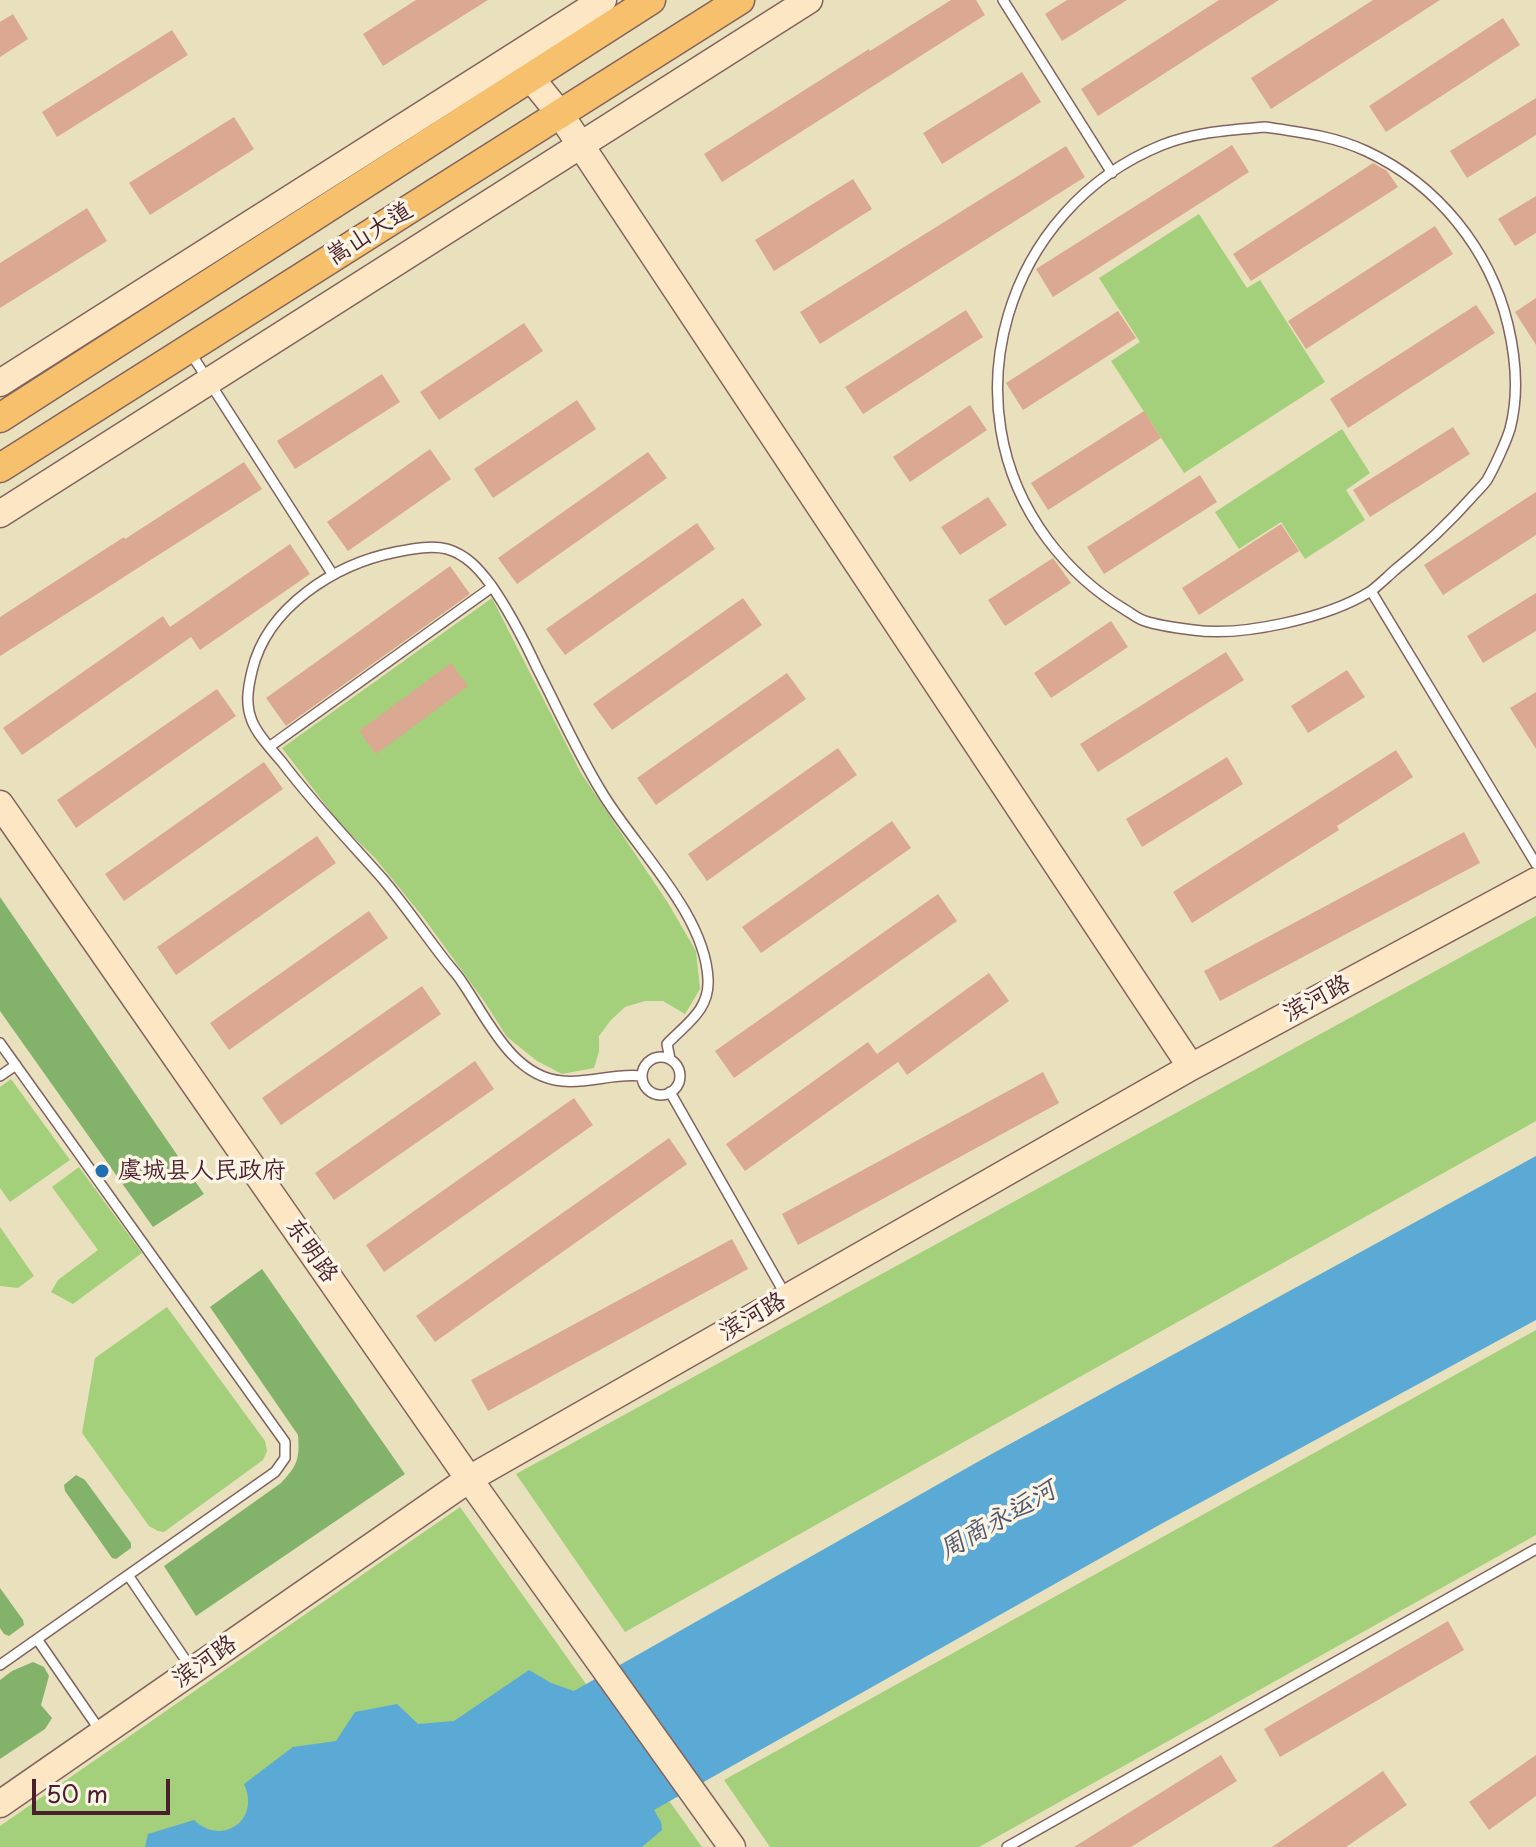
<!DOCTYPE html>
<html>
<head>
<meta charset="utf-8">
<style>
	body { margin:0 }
	#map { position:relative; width:1536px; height:1847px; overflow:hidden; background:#e9e1bd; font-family:"Playpen Sans",sans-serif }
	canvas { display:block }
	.scale { position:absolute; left:32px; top:1779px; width:138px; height:36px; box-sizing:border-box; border:4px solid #4a1f2b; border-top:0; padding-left:10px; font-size:24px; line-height:28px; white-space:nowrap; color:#4a1f2b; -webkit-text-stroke:6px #fcf5e5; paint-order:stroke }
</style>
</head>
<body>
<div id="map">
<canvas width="1536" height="1847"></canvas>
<div class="scale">50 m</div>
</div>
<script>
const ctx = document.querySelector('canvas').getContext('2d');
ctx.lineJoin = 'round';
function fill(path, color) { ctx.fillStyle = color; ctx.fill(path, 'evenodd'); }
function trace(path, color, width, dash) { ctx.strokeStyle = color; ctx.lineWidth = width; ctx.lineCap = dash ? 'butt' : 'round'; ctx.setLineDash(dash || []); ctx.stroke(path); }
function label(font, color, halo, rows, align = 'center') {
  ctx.font = font + ' "Playpen Sans","LXGW WenKai TC",sans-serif'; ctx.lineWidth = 7; ctx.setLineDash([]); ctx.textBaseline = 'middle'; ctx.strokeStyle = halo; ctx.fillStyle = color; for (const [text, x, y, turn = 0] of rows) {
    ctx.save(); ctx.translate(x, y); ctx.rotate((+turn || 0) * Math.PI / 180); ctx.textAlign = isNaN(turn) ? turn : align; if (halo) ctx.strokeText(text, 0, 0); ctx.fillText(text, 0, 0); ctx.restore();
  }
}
fill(new Path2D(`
	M1199,214L1247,288L1260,280L1325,382L1184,473L1111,361L1140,342L1099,278Z
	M1342,429L1370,473L1346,490L1365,520L1305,559L1281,522L1239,549L1215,512Z
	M492,598L581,773L668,903L696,951L700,989L685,1014L663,1001H645L625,1007L611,1020L599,1036V1051L594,1068L562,1074L537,1061L507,1037L484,1001L423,917L375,858L340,824L282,748Z
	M1536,916V1121L625,1632L516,1474Z
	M11,1079L70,1160L10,1202L0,1188V1087Z
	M79,1167L142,1253L73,1304L51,1292L58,1280L98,1250L52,1187Z
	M0,1227L34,1276L18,1288L0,1286Z
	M167,1307L265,1441L267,1451L263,1460L164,1532L158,1531L149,1526L82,1433L95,1358Z
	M1536,1330V1535L979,1847H770L724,1780Z
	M460,1507L702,1847H0V1826Z`), '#a4cf7b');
fill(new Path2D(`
	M0,897L204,1194L153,1227L0,1011Z
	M262,1269L405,1474L196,1616L164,1566L281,1483C297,1466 300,1459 298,1435L210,1307Z
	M76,1475L85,1480L131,1543V1548L116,1559L112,1558L65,1491L64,1485Z
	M0,1588L23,1620L24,1625L9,1636L4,1634L0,1628Z
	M33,1662L44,1667L49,1676L41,1705L52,1718L45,1729L0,1759V1680L12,1671Z`), '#83b26b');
fill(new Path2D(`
	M1536,1156V1320L1161,1524L654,1810L661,1822L662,1830L642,1847H145L148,1834L194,1820C222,1847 261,1820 244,1784L293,1747L336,1741L355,1712L397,1704L418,1724L454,1721L529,1670L551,1683L574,1691L988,1456Z`), '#5baad5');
fill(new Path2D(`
	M416,0H488L383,66L363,34Z
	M951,0H976L985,15L722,182L704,154L869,49L870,51Z
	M1067,0H1127L1062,41L1045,14Z
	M1219,0H1279L1098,116L1081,89Z
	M1373,0H1440L1271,109L1251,78Z
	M13,14L28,39L0,57V22Z
	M1503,18L1520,45L1386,132L1369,106Z
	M172,30L188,55L57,137L42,112Z
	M1022,72L1041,102L942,164L923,133Z
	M1536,98V135L1467,178L1450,151Z
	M234,117L254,149L150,215L129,183Z
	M1232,145L1249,172L1053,297L1036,269Z
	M1066,146L1085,177L820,344L800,312Z
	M1373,163L1387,171L1398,187L1251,281L1233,254Z
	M853,179L872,209L774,271L755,240Z
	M1536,196V233L1515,246L1498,219Z
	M87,208L107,241L0,308V263Z
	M1435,226L1453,254L1306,349L1288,321Z
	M1536,298V345L1515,312Z
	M1476,305L1495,333L1348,428L1330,399Z
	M966,310L983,337L863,414L845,387Z
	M1118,311L1136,338L1023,410L1006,383Z
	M524,323L543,351L439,420L420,392Z
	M382,374L400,402L295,469L277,441Z
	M577,400L596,429L493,498L474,469Z
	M970,405L987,430L910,482L893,457Z
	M1144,411L1161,438L1048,510L1031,483Z
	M1453,427L1470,454L1370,517L1353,490Z
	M430,449L451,479L348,551L327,522Z
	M648,452L667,478L517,584L498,558Z
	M244,462L262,489L0,656V617L124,537L125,539Z
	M1200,475L1217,502L1104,574L1087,547Z
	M1536,492V535L1443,595L1424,565Z
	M988,497L1007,525L960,555L941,527Z
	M697,523L715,549L565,655L546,629Z
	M1281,524L1299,551L1199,615L1182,588Z
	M290,544L310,574L200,650L191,637L22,755L3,728L163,616L170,627Z
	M1053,558L1071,583L1005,626L988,600Z
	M450,566L470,594L286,726L266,698Z
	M1536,593V631L1483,663L1467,636Z
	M743,598L762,625L612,730L593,704Z
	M1111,621L1128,647L1051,698L1034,673Z
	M1226,652L1244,680L1098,772L1080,744Z
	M451,663L468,686L376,754L359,731Z
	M1347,670L1365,697L1308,733L1291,706Z
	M787,673L806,699L656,805L637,778Z
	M217,689L236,716L76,828L57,800Z
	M1536,692V749L1510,708Z
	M838,748L857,775L707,881L688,854Z
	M1396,750L1413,777L1337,826L1339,830L1192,923L1173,892Z
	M1227,757L1243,784L1142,847L1126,819Z
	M264,762L283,789L124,901L105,874Z
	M892,821L911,848L761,953L742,927Z
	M1464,832L1480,863L1220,1001L1204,971Z
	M317,836L336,863L176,975L157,947Z
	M938,894L957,921L734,1078L715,1051Z
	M369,911L388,938L229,1050L210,1023Z
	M989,973L1009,1001L907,1075L898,1062L745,1171L726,1144L868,1042L877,1054Z
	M422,986L441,1014L281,1125L262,1098Z
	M475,1061L494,1089L334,1200L315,1173Z
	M1043,1072L1059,1103L798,1245L782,1214Z
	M574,1098L593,1125L384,1272L366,1245Z
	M669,1138L687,1164L435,1342L416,1316Z
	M732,1239L748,1269L488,1411L471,1380Z
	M1448,1621L1464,1650L1280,1757L1264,1729Z
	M1221,1755L1237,1781L1131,1847H1074Z
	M1536,1755V1796L1489,1830L1469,1802Z
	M1383,1771L1407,1805L1346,1847H1272Z`), '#dba891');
const lane = new Path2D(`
	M1003,0L1112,173
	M1265,127C1299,132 1334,136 1366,151C1437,184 1490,249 1508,325C1516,359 1519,395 1510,429C1506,442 1494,468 1487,480C1483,486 1476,492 1471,498C1448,524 1422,548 1395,570C1387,577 1379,585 1371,591C1328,618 1242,637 1193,630C1177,628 1160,626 1145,621C1138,619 1131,613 1124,609C1094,591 1069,568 1048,540C946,404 1006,208 1162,145C1195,132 1230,130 1265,127Z
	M190,352L333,575
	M1371,591L1536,864
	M269,747L492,587
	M0,1043L285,1442V1458L275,1472L0,1665
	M642 1076a19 19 0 1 1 38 0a19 19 0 1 1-38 0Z
	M0,1076L16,1065
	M641,1076C614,1073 588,1084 562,1081C512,1077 487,1018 462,982C457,974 450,967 444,959C423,932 404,904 382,878C348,840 313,803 282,762C272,750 258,736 252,721C245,704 248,688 252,671C267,607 335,564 396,552C412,549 431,545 447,549C467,555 479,569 491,585C509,611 524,640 537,668C558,709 577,752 601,791C634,847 705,913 708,979C710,1010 686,1024 667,1044L670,1059
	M670,1092L785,1294
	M128,1575L191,1668
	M37,1639L101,1732
	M1007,1847L1536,1549`);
const secondary = new Path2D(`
	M530,77L560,114L1191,1067
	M0,383L603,0
	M0,514L809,0
	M0,804L469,1479L732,1847
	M0,1804L469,1479L1191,1067L1536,881`);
const primary = new Path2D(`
	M0,418L651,0
	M0,468L740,0`);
trace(lane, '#82635e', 12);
trace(secondary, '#82635e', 29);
trace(primary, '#82635e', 31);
trace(lane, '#fff', 9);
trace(secondary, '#fce6c4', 26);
trace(primary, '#f7c06c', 28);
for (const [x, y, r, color] of [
	[102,1171,8,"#1f6fb2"]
]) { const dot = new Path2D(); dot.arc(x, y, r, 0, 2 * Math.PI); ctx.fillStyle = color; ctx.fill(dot); trace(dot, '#fcf5e5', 3); }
label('24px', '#4a1f2b', '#fcf5e5', [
	["嵩山大道",370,234,-32],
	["滨河路",1317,999,-28],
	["东明路",311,1251,55],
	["滨河路",753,1317,-30],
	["滨河路",205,1662,-35]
]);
label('24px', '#4a1f2b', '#fcf5e5', [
	["虞城县人民政府",118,1171]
], 'left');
label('italic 26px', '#51576f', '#fcf5e5', [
	["周商永运河",998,1521,-30]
]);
</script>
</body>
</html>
